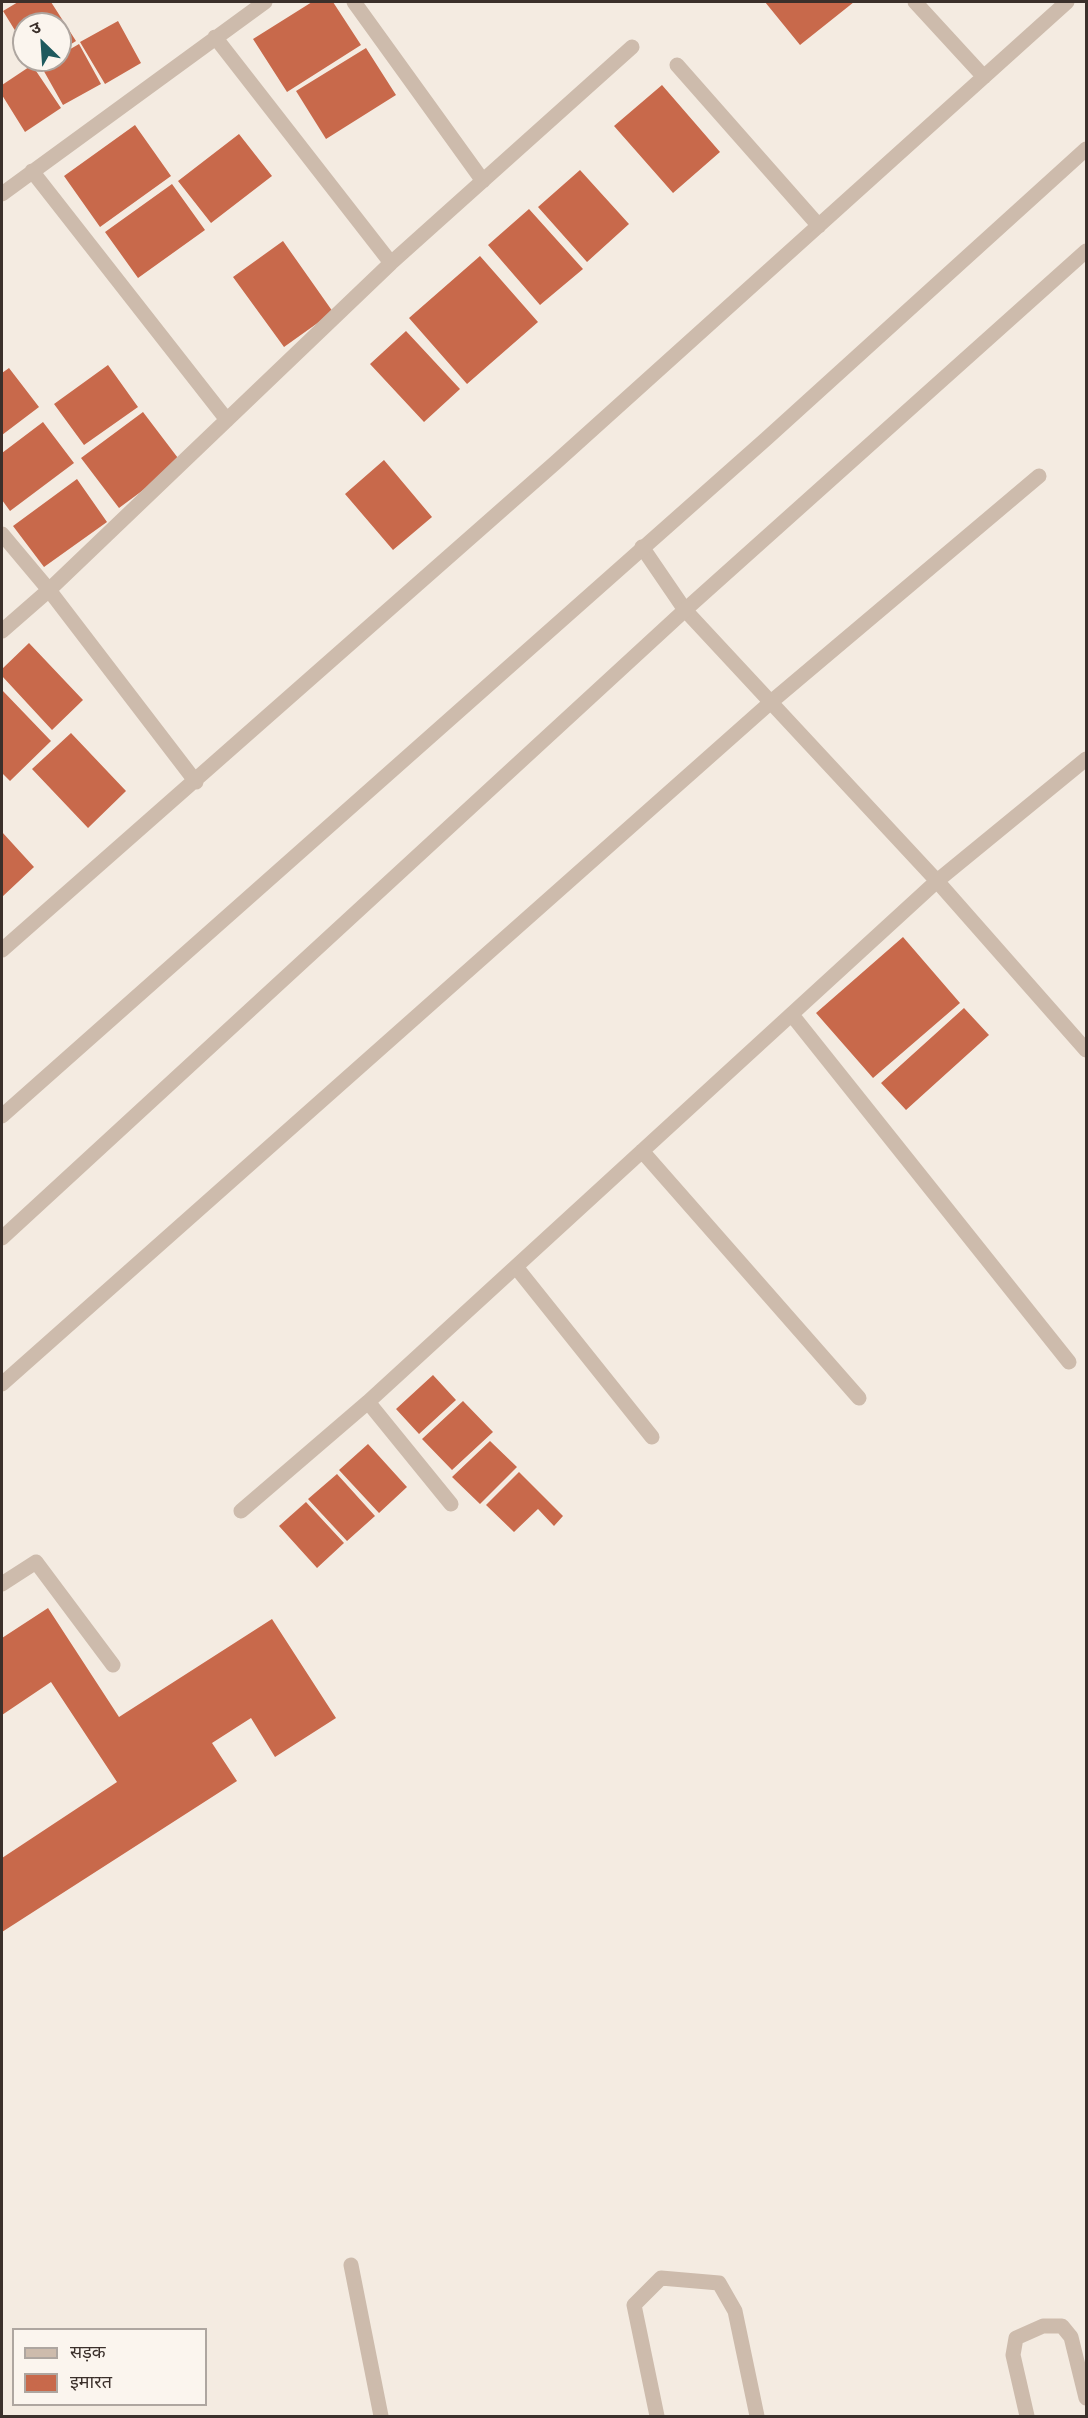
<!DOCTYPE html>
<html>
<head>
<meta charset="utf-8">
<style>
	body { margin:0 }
	#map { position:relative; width:1088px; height:2418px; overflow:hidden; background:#f4ebe1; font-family:Inter,"Noto Sans Devanagari",sans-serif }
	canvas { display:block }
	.frame { position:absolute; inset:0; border:3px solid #3b302b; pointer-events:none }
	.legend { position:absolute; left:12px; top:2328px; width:195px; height:78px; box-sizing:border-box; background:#fbf5ee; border:2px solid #aea6a0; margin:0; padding:8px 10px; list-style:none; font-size:18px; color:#3b302b }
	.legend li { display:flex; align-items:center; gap:12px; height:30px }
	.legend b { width:30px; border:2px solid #aea6a0 }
	.north { position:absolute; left:12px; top:12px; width:60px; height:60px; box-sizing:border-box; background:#fbf5ee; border:2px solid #aea6a0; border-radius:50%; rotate:335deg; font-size:16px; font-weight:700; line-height:24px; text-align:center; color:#3b302b }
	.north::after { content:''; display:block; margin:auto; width:21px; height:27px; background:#1f5a5e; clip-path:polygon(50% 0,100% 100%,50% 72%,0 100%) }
</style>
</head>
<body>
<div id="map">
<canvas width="1088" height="2418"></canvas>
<div class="frame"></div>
<ul class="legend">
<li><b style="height:8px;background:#cdbbac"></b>सड़क</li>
<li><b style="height:16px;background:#c8694b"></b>इमारत</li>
</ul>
<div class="north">उ</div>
</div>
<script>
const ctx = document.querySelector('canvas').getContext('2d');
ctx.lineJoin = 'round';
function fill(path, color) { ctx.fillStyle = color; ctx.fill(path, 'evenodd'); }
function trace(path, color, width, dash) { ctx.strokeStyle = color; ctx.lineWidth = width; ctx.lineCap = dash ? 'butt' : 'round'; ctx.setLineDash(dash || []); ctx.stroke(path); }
fill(new Path2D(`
	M18,2H51L76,41L60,51V24H24V45L3,11Z
	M312,2H333L361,45L287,92L253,39Z
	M765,2H854L800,45Z
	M118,21L141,63L105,84L80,42Z
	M79,44L101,84L63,105L41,66L51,60H60V55Z
	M366,48L396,95L326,139L296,91Z
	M33,60H47L37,66Z
	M32,65L61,108L25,132L2,95V85Z
	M662,85L720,152L673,193L614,126Z
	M135,125L171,176L100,227L64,176Z
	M239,134L272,176L211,223L178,181Z
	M580,170L629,224L587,262L538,207Z
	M172,184L205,230L138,278L105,232Z
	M529,209L583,269L540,305L488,245Z
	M283,241L333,312L284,347L233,277Z
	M480,256L538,322L467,384L409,318Z
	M406,331L460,389L424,422L370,364Z
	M108,365L138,407L84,445L54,404Z
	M9,368L39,407L2,435V373Z
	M143,412L181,462L119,508L81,458Z
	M43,422L74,463L10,511L2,500V453Z
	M384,460L432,517L393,550L345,494Z
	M77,479L107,522L44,567L13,526Z
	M29,643L83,700L52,730L2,676V669Z
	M2,690L51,741L10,781L2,773Z
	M71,733L126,791L88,828L32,769Z
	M2,832L34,867L2,897Z
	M903,937L960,1003L873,1078L816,1013Z
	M964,1008L989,1035L906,1110L881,1083Z
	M433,1375L456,1400L419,1434L396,1409Z
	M463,1401L493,1432L452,1470L422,1439Z
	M490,1441L517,1467L480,1504L452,1477Z
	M368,1444L407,1487L379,1513L339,1470Z
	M519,1472L563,1516L554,1526L538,1509L514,1532L486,1505Z
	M337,1474L375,1516L347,1541L308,1499Z
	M306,1502L344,1543L317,1568L279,1526Z
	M48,1608L119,1717L272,1619L336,1718L275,1757L251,1718L212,1743L237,1781L2,1932V1858L117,1782L51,1682L2,1715V1638Z`), '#c8694b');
trace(new Path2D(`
	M2,1584L36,1562L113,1665`), '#cdbbac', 15);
trace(new Path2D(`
	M354,2L483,181
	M915,2L984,77
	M215,37L391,263
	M677,65L819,226
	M32,171L227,420
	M2,194L265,2
	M2,534L49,590L196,782
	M642,547L685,610L937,881L1086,1050
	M2,631L49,590L391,263L632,47
	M2,950L555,463L1067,2
	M792,1015L1069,1362
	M642,1151L859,1398
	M516,1267L652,1437
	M2,1384L771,702L1039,476
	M368,1402L451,1504
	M241,1511L368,1402L937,881L1086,759
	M351,2265L381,2416
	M657,2416L634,2305L661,2278L719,2283L735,2311L757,2416
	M1027,2416L1013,2355L1016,2338L1043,2326H1062L1071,2337L1086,2398`), '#cdbbac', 15);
trace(new Path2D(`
	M2,1116L766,439L1086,149
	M2,1238L685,610L1086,251`), '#cdbbac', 15);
</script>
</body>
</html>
